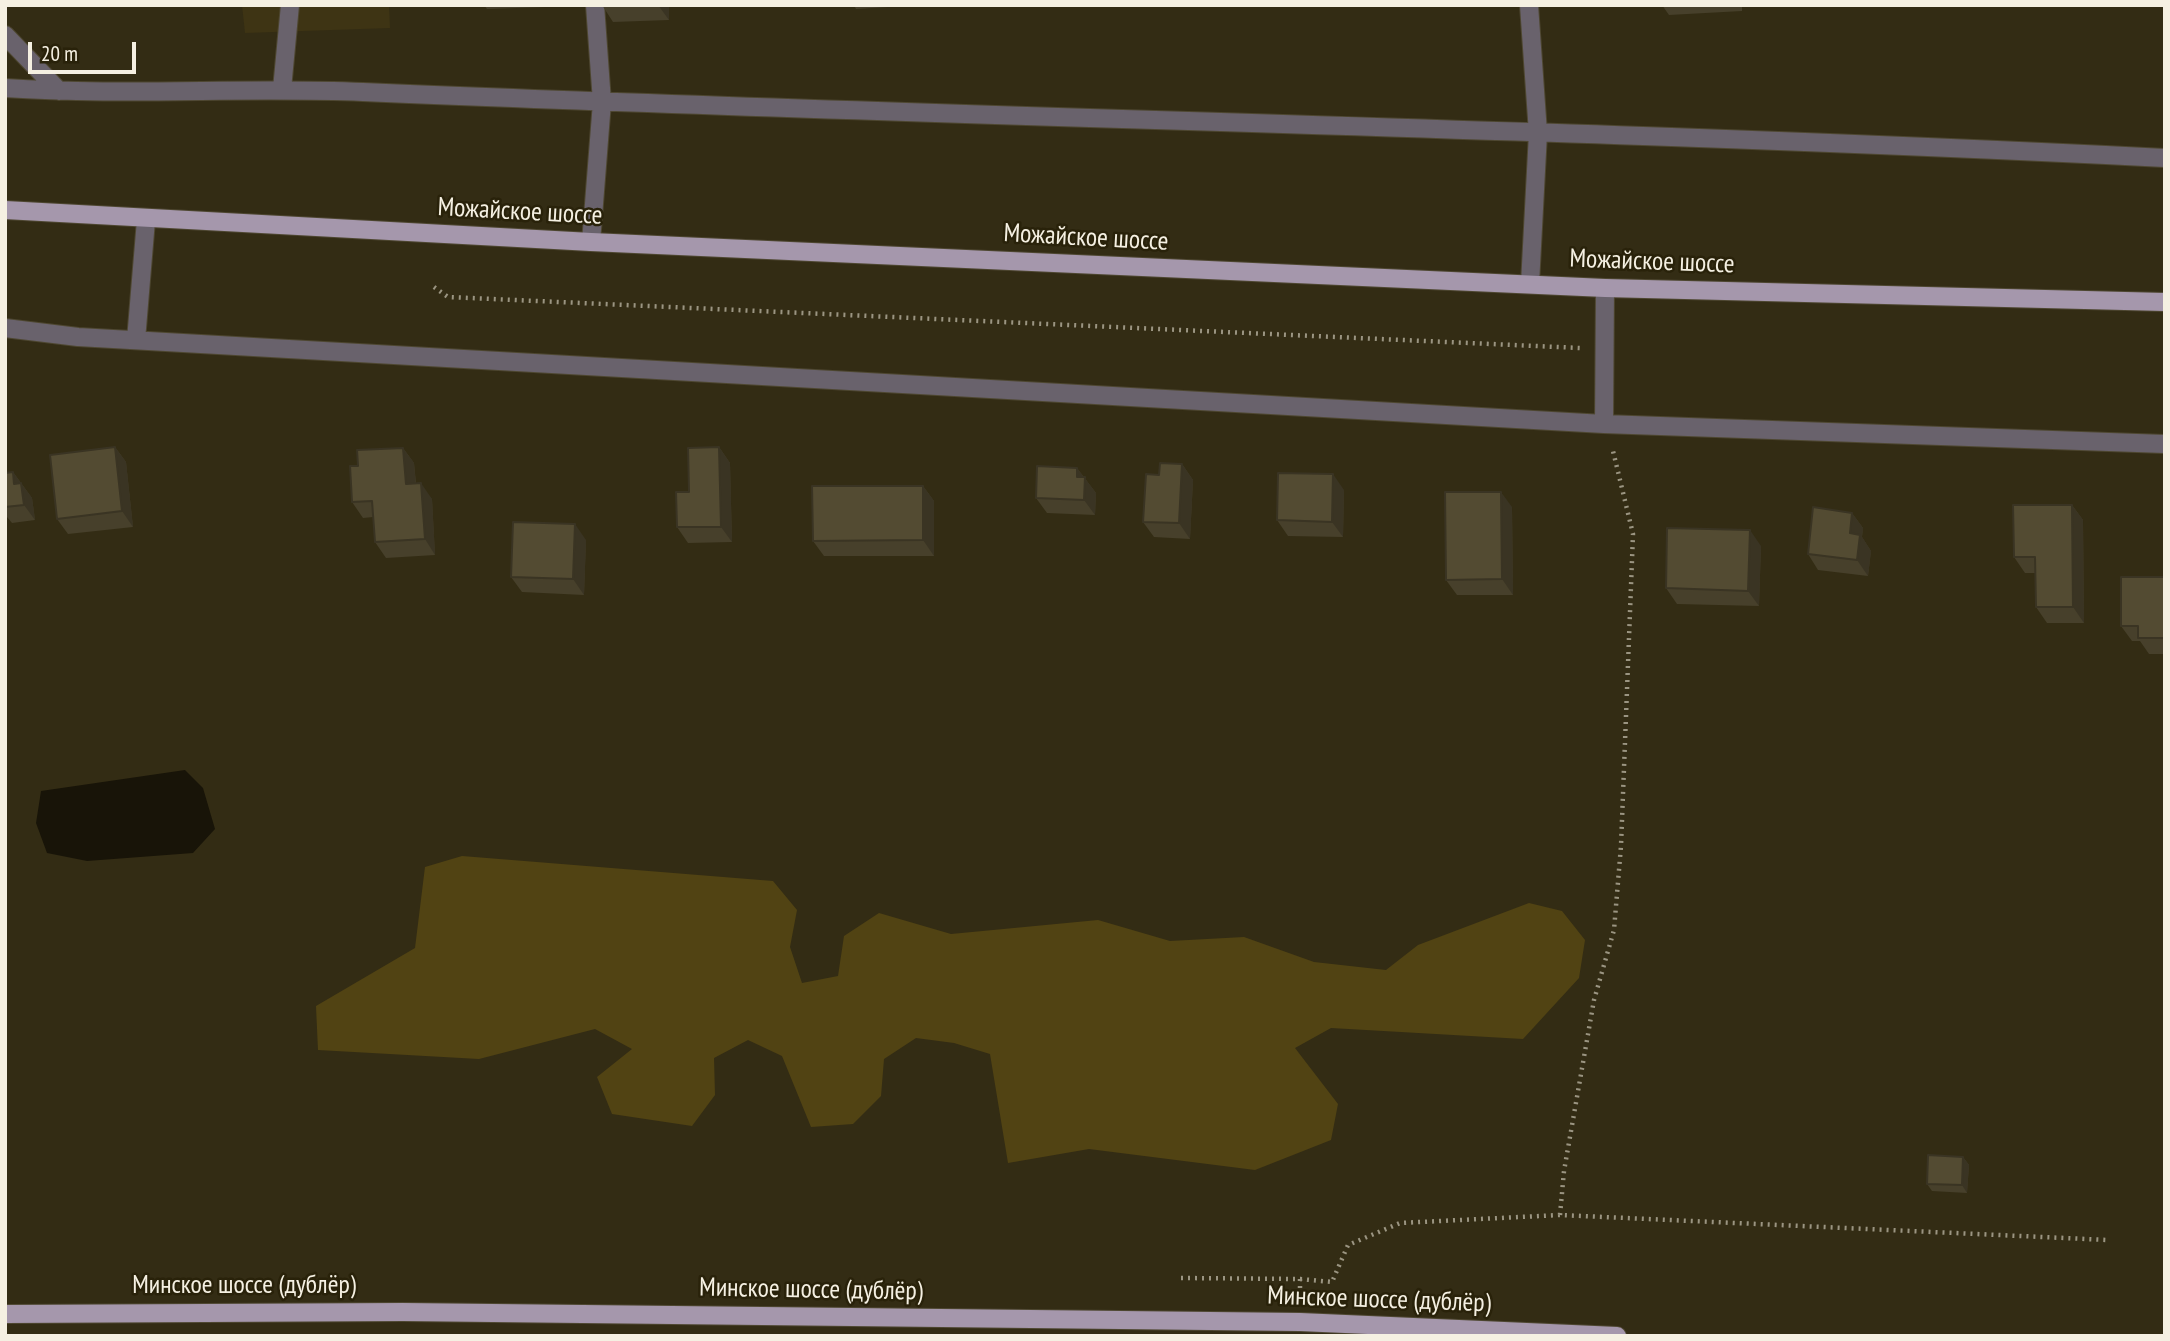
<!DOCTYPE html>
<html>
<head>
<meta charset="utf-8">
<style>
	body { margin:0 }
	#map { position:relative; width:2170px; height:1341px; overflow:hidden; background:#332c14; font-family:"PT Sans Narrow",sans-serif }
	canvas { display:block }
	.frame { position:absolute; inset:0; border:7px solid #f5f0e2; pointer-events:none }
	.scale { position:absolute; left:28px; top:42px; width:108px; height:32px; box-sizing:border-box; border:4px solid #f5f0e2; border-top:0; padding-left:9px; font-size:21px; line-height:24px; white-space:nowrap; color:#f5f0e2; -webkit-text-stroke:5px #29220a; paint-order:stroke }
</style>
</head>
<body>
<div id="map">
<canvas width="2170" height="1341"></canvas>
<div class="frame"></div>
<div class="scale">20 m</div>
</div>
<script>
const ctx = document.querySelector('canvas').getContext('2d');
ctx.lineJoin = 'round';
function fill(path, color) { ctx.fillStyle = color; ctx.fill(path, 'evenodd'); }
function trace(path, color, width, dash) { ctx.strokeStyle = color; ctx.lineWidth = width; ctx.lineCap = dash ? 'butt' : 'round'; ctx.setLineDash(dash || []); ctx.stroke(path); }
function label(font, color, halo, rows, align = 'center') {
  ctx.font = font + ' "PT Sans Narrow",sans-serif'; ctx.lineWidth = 5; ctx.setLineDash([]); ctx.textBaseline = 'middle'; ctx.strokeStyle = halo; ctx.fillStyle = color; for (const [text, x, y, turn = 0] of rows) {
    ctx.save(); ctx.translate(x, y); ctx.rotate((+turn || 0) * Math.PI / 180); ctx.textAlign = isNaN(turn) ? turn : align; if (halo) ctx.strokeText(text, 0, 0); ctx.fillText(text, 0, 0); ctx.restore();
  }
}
fill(new Path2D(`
	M242,5H389L390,28L245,33Z`), '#3e3414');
fill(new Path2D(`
	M462,856L773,881L797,910L790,947L802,983L838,976L844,936L879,913L951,934L1098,920L1170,941L1244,937L1314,962L1386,970L1418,945L1529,903L1562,911L1585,940L1579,978L1523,1039L1331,1028L1295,1048L1338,1104L1331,1140L1255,1170L1089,1149L1008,1163L990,1054L954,1043L916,1038L884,1059L881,1096L853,1124L811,1127L782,1056L748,1040L714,1058L715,1095L692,1126L612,1114L597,1077L632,1049L595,1029L479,1059L318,1050L316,1006L415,948L425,867Z`), '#514313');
fill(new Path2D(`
	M185,770L203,788L215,829L193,853L87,861L47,853L36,823L41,791Z`), '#181408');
const minor = new Path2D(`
	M1529,5L1538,133L1530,284
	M5,35L59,91
	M5,88C124,96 244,87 363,92C964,118 1565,128 2165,158
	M282,89L290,5
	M591,242L602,102L595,5
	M5,328L78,337L1604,424L2165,444
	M136,340L146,220
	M1604,424L1605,288`);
const major = new Path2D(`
	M5,210L591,242L1605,288L2165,302
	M5,1314L403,1312L1300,1322L1617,1336`);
trace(minor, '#4e4731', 20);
trace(major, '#4e4731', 20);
trace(new Path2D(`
	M434,287L448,297L1580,348
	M1560,1215L1564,1171L1594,1000L1614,930L1621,846L1633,534L1613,451
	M1181,1278L1300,1279V1290
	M1300,1279L1332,1282L1348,1245L1400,1223L1560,1215L2108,1240`), '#9b9582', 4.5, [2, 5]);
trace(minor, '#69626c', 18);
trace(major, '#a597ac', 18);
fill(new Path2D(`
	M484,5H546V7L487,9Z
	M602,5H669V20L613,22Z
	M854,5H904V6L856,9Z
	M1662,5H1742V11L1669,15Z
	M115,447L126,462L133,527L68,534L57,519Z
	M719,447L730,463L732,542L688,543L677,527Z
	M403,448L414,463L416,483L432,499L435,555L386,558L375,542L373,517L363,518L352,502Z
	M1182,464L1193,480L1190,539L1154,537L1143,522L1159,475Z
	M5,468L8,473L13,472L32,498L35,520L12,523L7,517H5Z
	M1077,468L1096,493L1095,515L1047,513L1036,498Z
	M923,486L934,501V556H824L813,541Z
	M1344,490L1343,537L1288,536L1277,520Z
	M2072,505L2083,520L2084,623H2047L2036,607V573H2025L2014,557Z
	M1512,507L1513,595H1457L1446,580Z
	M1852,513L1863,528L1862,537L1871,551L1868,576L1818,570L1808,554Z
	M586,540L584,595L522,592L511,577Z
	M1761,546L1759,606L1677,604L1666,588Z
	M2165,577V654H2149L2140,641H2132L2121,626Z
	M1963,1157L1969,1165L1967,1193L1932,1191L1927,1184Z`), '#47402b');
fill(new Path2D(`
	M658,5H669V20Z
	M115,447L126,462L133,527L122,511Z
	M719,447L730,463L732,542L721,527Z
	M403,448L414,463L417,499L406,484Z
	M1182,464L1193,480L1190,539L1179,523Z
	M1077,468L1096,493L1095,515L1084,500L1077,477Z
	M13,472L32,498L35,520L24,505L14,484Z
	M1333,474L1344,490L1343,537L1332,522Z
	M421,483L432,499L435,555L425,539Z
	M923,486L934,501V556L923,540Z
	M1501,492L1512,507L1513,595L1502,579Z
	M2072,505L2083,520L2084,623L2073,607Z
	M1852,513L1863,528L1862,537L1871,551L1868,576L1857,560L1850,533Z
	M575,524L586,540L584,595L573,579Z
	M1750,530L1761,546L1759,606L1748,591Z
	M1963,1157L1969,1165L1967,1193L1962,1185Z`), '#3a3423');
const building = new Path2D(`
	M115,447L122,511L57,519L50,455Z
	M719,447L721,527H677L676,492H689L688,448Z
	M403,448L406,484L421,483L425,539L375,542L372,501L352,502L350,466H358L357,450Z
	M1160,463L1182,464L1179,523L1143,522L1146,474L1159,475Z
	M1037,466L1077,468V477H1085L1084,500L1036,498Z
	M13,472L14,484L21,483L24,505L5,507V473Z
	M1278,473L1333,474L1332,522L1277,520Z
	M812,486H923V540L813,541Z
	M1445,492H1501L1502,579L1446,580Z
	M2013,505H2072L2073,607H2036L2035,557H2014Z
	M1813,507L1852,513L1850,533L1860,535L1857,560L1808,554Z
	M513,522L575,524L573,579L511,577Z
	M1667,528L1750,530L1748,591L1666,588Z
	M2121,577H2165V638H2138V626H2121Z
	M1928,1155L1963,1157L1962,1185L1927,1184Z`);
fill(building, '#534b32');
trace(building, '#3a3423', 2);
label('26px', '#f5f0e2', '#29220a', [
	["Можайское шоссе",520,212,3],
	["Можайское шоссе",1086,238,3],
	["Можайское шоссе",1652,262,2],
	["Минское шоссе (дублёр)",244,1286],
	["Минское шоссе (дублёр)",811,1290,1],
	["Минское шоссе (дублёр)",1379,1300,2]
]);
</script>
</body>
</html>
